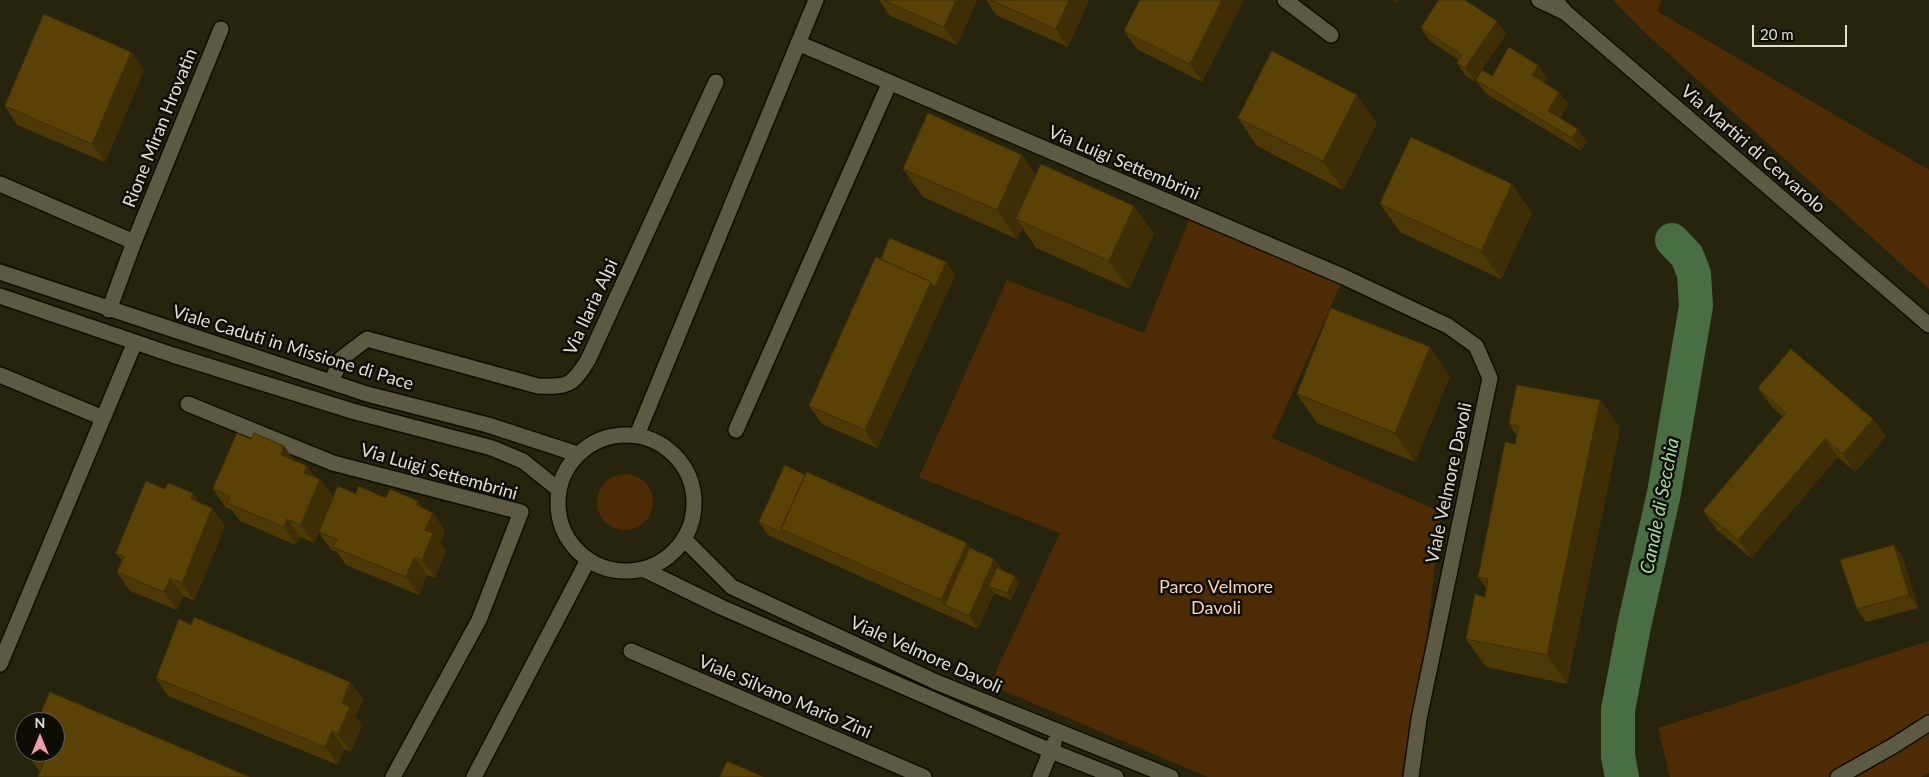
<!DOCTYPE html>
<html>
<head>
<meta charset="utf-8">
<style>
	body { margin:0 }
	#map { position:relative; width:1929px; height:777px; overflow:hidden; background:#27240e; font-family:Lato,sans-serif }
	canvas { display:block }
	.north { position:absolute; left:15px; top:712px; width:50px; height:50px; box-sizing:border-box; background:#0e0d05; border:1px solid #626157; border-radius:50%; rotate:0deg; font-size:14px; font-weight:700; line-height:20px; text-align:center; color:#e0ded1 }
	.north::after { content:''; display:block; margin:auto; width:18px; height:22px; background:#f39aaa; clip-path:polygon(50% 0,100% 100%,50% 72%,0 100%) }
	.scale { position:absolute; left:1752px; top:25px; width:95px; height:22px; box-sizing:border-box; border:2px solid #e0ded1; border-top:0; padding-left:6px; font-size:15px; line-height:18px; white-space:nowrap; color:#e0ded1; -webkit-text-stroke:4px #0e0d05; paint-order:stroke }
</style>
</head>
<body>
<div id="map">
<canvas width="1929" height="777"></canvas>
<div class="north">N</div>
<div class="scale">20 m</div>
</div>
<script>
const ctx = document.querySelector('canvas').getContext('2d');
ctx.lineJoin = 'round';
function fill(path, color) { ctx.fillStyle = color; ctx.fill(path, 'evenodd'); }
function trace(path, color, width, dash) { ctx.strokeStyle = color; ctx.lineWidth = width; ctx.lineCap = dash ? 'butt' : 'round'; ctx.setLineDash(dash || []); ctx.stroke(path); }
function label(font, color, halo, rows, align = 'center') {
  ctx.font = font + ' Lato,sans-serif'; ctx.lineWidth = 5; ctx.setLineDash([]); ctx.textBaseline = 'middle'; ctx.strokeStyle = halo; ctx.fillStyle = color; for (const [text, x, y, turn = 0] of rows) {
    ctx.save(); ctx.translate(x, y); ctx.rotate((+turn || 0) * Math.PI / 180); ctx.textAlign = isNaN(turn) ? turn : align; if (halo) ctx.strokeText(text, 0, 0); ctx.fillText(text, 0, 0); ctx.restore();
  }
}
fill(new Path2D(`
	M1613,0H1662L1657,11L1929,170V289L1642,30Z
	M1192,212L1344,277L1272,438L1441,512L1411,777H1208L990,685L1060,533L919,477L1007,280L1144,333Z
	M597 502a28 28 0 1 1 56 0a28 28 0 1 1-56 0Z
	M1929,641V773L1921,777H1670L1658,728Z`), '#4d2c05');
trace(new Path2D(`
	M1622,777L1618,756V710L1634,626L1664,493L1696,306L1694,274L1687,256L1672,240`), '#4a6e43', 34);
const street = new Path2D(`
	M1285,0L1331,35
	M1539,0L1566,13
	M798,43L1344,277L1448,326L1476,346L1490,378L1419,719L1411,777
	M0,184L134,242
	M0,272L367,394L488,425L577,454
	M0,296L173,355L352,411L492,448L523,461L558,489
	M109,310L134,242L221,29
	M0,375L103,418
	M331,382L342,358L367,339L538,386C568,387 572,386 588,360L716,82
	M188,404L333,463L521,512L479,620L393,777
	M736,430L890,82
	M558 503a68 68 0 1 1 136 0a68 68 0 1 1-136 0Z
	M637,435L816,0
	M684,539L732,587L936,682L1171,777
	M643,569L721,607L1051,751L1116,777
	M631,651L924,777
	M0,664L135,342
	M474,777L588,560
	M1040,777L1054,743
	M1838,777L1893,746L1929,723`);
const secondary = new Path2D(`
	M1555,0L1566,13L1929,325`);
trace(street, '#100d00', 18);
trace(secondary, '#100d00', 18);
trace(street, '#5c5a42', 15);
trace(secondary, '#5c5a42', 15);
fill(new Path2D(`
	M879,0H977L957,45L889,15Z
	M986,0H1089L1068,47L996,15Z
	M1244,0L1202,82L1137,49L1124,31Z
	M1421,28L1506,34L1474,81L1466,76L1457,63L1459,60L1430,41Z
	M131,52L144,70L105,162L17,125L5,106Z
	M1538,65L1547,78L1544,83L1559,92L1568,104L1560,118L1587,142L1581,151L1485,93L1476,80Z
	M1238,118L1377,123L1343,190L1257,146Z
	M903,169L1036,175L1134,206L1154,234L1129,289L1036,248L1022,227L1017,239L923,197Z
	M1380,204L1532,213L1501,279L1400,232Z
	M881,259L955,275L877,448L822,424L809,406Z
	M1450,376L1415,462L1317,423L1297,394Z
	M1758,388L1873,419L1886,437L1855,472L1838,457L1751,558L1716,529L1703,511L1783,417L1771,406Z
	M1600,400L1620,428L1567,684L1486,667L1466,639L1485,597L1486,588L1478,577L1517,436L1509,424Z
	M251,439L284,446L294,460L307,466L315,477L320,479L333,497L314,543L300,537L296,545L240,521L232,510L226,508L213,489Z
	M805,475L994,559L1003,571L1015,576L1019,583L1011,600L994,593L978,629L768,535L759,522Z
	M193,493L200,503L212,508L225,526L194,601L183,596L177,610L130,591L117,572L122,561L116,553Z
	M356,494L386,498L423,508L433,513L445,531L440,543L446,551L435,578L427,575L419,595L346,565L337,552L331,550L319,532Z
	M1894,545L1903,558L1918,608L1866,622L1857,609Z
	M191,625L350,682L363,700L356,716L362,725L351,752L344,749L338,765L168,696L156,678Z
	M26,752H55L40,772Z`), '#4d3906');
fill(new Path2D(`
	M956,0H977L957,45L944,27Z
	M1069,0H1089L1068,47L1056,29Z
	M1222,0H1244L1202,82L1190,64Z
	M1393,0H1398L1395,4Z
	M1497,21L1506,34L1474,81L1465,68Z
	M131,52L144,70L105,162L92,144Z
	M1538,65L1547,78L1541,88L1532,75Z
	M1559,92L1568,104L1556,124L1548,111Z
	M1357,95L1377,123L1343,190L1323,161Z
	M1578,129L1587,142L1581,151L1572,138Z
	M1022,155L1041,183L1016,219L1022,227L1017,239L997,210Z
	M1512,184L1532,213L1501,279L1481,251Z
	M1134,206L1154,234L1129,289L1109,261Z
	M946,262L955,275L877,448L865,430L931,282Z
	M1430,347L1450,376L1415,462L1395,433Z
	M1600,400L1620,428L1567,684L1547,655Z
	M1873,419L1886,437L1855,472L1843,454Z
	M1825,439L1838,457L1751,558L1738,540Z
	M284,446L297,464L281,455Z
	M307,466L319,482L320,479L333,497L314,543L301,525L304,473Z
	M193,493L206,511L191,499Z
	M418,501L430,519L433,513L445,531L440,543L446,551L435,578L422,560L425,530L416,505Z
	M212,508L225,526L194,601L182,583Z
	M287,519L300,537L296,545L284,527Z
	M967,543L979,561L945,605L941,600Z
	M1894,545L1903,558L1918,608L1909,595Z
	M414,557L427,575L419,595L406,577Z
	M994,559L1003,572L989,586L994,593L978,629L969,616Z
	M1015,576L1019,583L1011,600L1007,593Z
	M170,578L183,596L177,610L164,592Z
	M350,682L363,700L356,716L362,725L351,752L338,734L342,703Z
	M332,731L344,749L338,765L325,747Z`), '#3f2e05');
const building = new Path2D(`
	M884,0H956L944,27Z
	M991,0H1069L1056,29Z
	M1140,0H1222L1190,64L1124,31Z
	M1439,0H1465L1497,21L1465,68L1457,63L1462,55L1421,28Z
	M44,14L131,52L92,144L5,106Z
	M1509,47L1538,65L1532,75L1559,92L1548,111L1578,129L1572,138L1476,80L1482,70L1492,76Z
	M1272,51L1357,95L1323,161L1238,118Z
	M928,113L1022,155L997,210L903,169Z
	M1411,137L1512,184L1481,251L1380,204Z
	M1041,164L1134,206L1109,261L1016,219Z
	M890,238L946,262L935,287L931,282L881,259Z
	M876,257L931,282L865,430L809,406Z
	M1331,308L1430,347L1395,433L1297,394Z
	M1791,349L1873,419L1843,454L1825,439L1738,540L1703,511L1786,413L1758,388Z
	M1517,385L1600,400L1547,655L1466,639L1475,594L1485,597L1488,579L1478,577L1505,442L1515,444L1519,426L1509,424Z
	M237,433L251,439L254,433L284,446L281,455L307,466L304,473L320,479L301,525L287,519L284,527L227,503L230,496L213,489Z
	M785,465L805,475L781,529L785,534L759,522Z
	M807,472L967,543L941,600L781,529Z
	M146,481L165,489L168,483L193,493L191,499L212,508L182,583L170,578L164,592L117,572L124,556L116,553Z
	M338,486L356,494L358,486L386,498L390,489L418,501L416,505L433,513L425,530L433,533L422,560L414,557L406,577L333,547L337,539L319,532Z
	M1894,545L1909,595L1857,609L1840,560Z
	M970,548L994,559L969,616L945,605Z
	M997,568L1015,576L1007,593L989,586Z
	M194,617L350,682L342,703L350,707L338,734L332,731L325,747L156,678L179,619L191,625Z
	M50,692L250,777H38L45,759L28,752H55V722H37Z
	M727,761L764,777H720Z`);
fill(building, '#5a4207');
trace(building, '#3f2e05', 1);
label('18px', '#e0ded1', '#0e0d05', [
	["Rione Miran Hrovatin",160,128,-68],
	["Via Martiri di Cervarolo",1753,149,41],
	["Via Luigi Settembrini",1124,163,23],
	["Via Ilaria Alpi",591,307,-65],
	["Viale Caduti in Missione di Pace",293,348,17],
	["Via Luigi Settembrini",439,472,16],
	["Viale Velmore Davoli",1449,483,-78],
	["Viale Velmore Davoli",926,655,24],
	["Viale Silvano Mario Zini",785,697,23]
]);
label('18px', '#f9d3ae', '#0e0d05', [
	["Parco Velmore",1216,587],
	["Davoli",1216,608]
]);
label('italic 19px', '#a2da98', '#0e0d05', [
	["Canale di Secchia",1660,506,-79]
]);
</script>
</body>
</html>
